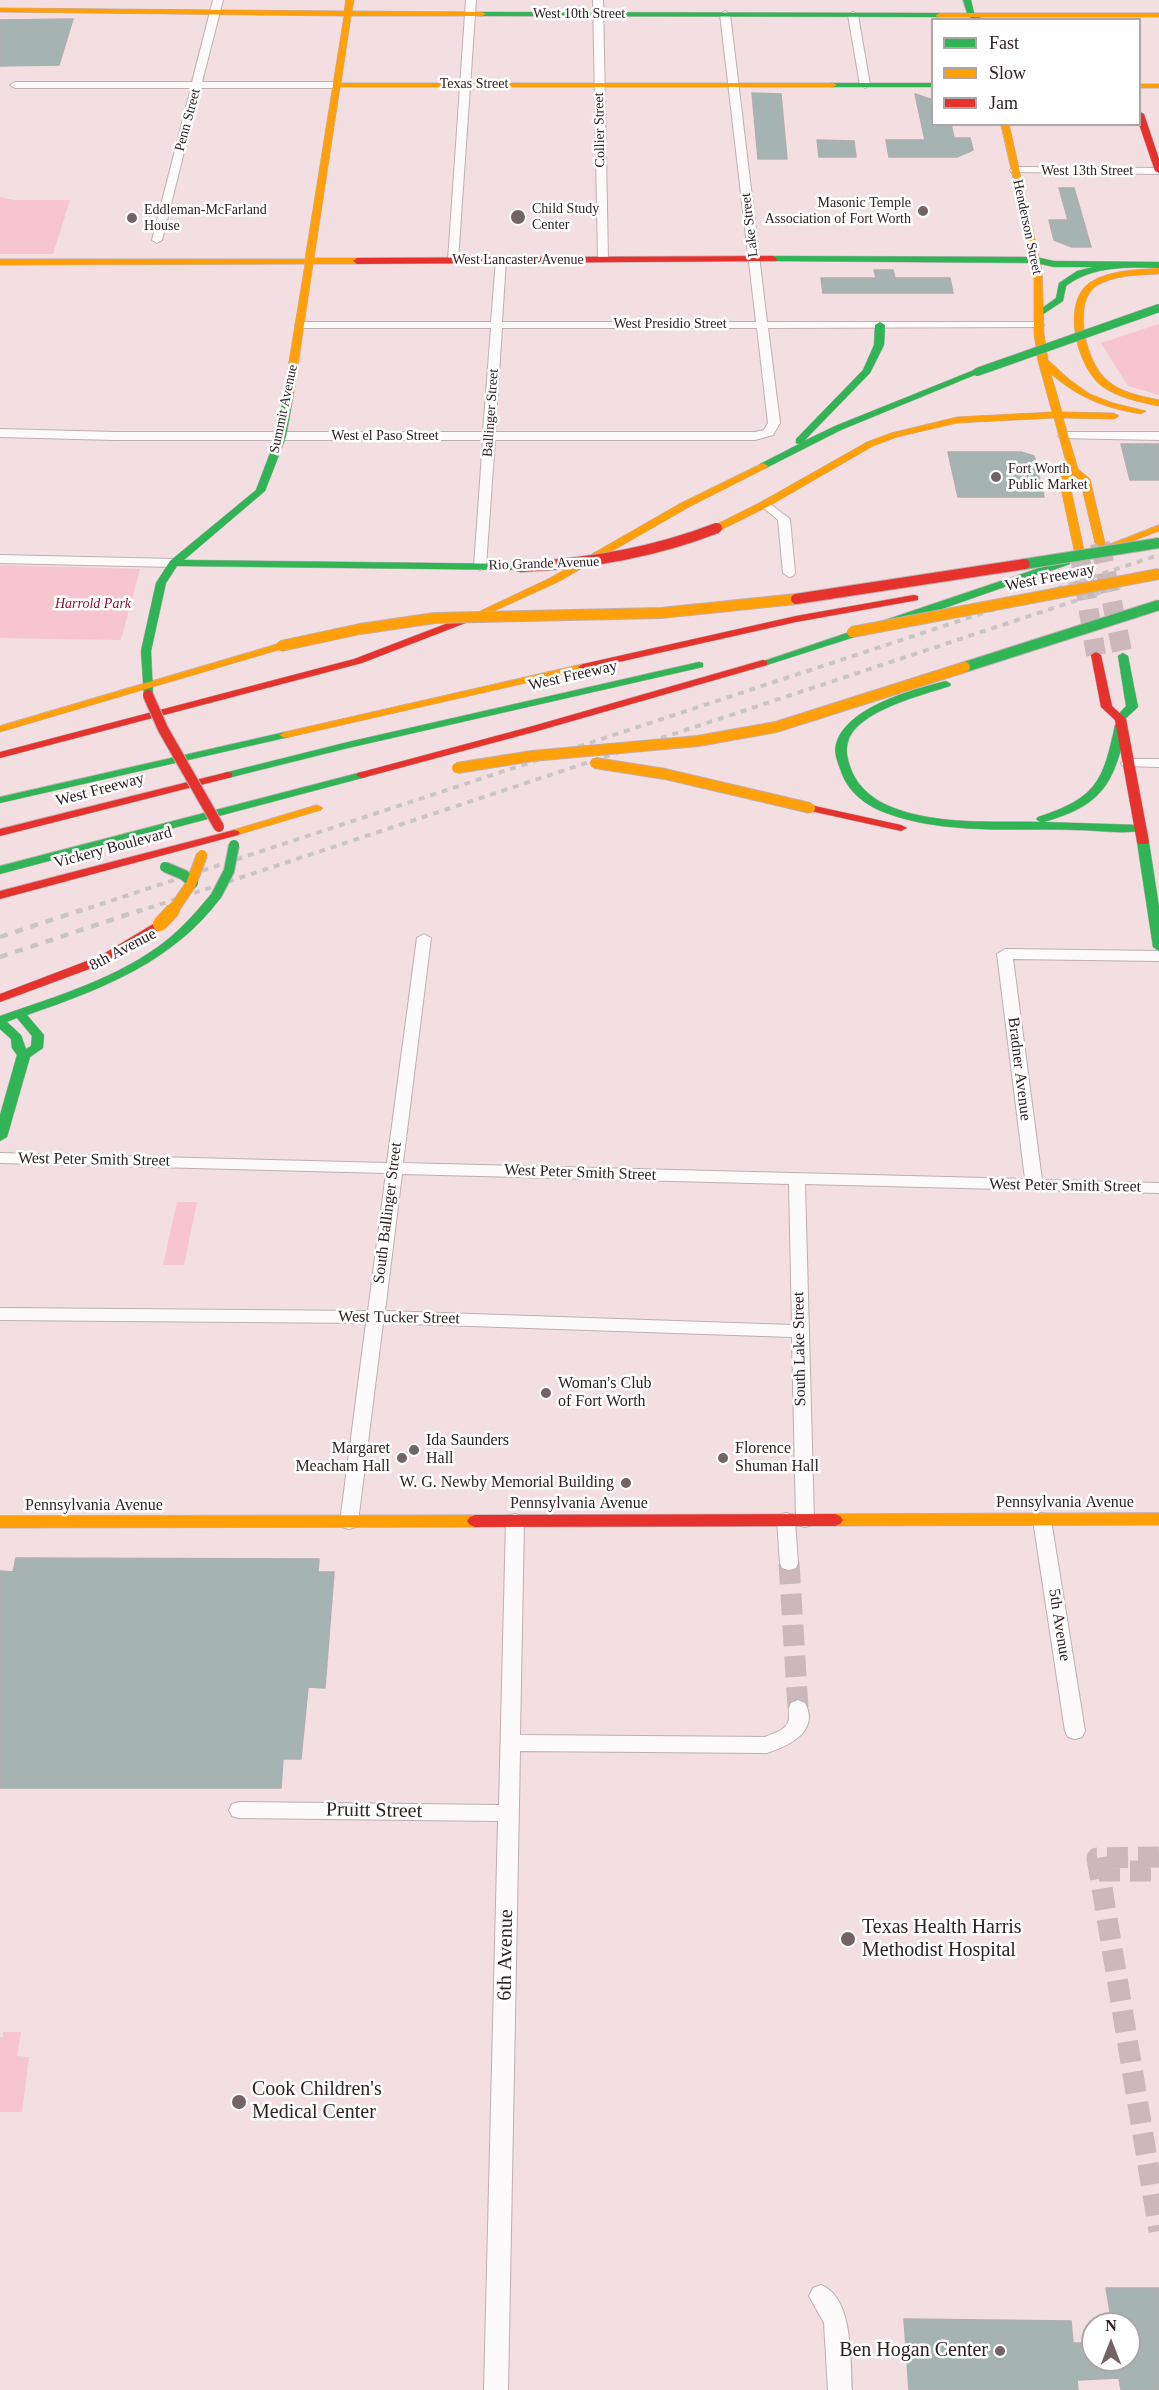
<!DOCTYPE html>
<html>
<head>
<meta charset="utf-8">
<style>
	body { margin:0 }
	#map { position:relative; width:1159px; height:2390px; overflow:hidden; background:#f3dee2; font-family:"Times New Roman",serif }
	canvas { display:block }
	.legend { position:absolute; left:931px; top:18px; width:210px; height:108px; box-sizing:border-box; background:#fff; border:2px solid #aca6a7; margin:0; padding:8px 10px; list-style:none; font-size:18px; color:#2f2124 }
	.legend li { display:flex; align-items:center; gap:12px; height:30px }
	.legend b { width:30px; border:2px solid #aca6a7 }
	.north { position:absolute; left:1081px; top:2312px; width:60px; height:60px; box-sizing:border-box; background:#fff; border:2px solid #aca6a7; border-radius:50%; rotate:0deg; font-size:16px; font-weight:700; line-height:24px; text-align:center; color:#2f2124 }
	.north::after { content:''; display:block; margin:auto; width:21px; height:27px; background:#746366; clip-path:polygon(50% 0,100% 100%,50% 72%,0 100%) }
</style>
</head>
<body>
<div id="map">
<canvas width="1159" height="2390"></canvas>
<ul class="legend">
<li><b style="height:8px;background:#30b455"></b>Fast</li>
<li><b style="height:8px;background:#ff9f0a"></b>Slow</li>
<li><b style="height:8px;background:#e5322d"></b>Jam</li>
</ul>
<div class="north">N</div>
</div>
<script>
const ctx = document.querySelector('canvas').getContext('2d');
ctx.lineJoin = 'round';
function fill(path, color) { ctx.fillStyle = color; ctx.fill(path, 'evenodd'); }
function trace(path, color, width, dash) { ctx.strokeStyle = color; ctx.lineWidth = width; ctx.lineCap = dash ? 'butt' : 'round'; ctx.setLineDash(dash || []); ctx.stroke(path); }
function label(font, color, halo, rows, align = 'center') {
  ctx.font = font + ' "Times New Roman",serif'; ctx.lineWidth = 5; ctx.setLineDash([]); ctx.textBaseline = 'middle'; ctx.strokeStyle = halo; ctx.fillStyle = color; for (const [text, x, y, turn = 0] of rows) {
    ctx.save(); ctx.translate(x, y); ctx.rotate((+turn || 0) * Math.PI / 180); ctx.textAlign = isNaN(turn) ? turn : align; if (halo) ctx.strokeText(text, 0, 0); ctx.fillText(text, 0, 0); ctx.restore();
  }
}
fill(new Path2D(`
	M0,197L14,200H70L53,254H0Z
	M1159,324V395L1128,386L1101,343Z
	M0,565L140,569L121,640L0,638Z
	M177,1202H197L184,1265H163Z
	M3,2032H21L17,2056L29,2057L22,2112H0V2037H3Z`), '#f6c5cf');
const building = new Path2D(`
	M73,19L59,65L0,66V20Z
	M752,93L781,94L787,159H758Z
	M915,94L933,100V124H951L954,138H970L973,150L957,157H889L886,140H925Z
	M817,140L854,141L856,157H819Z
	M1059,188H1074L1091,247H1072L1054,240L1049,220H1068Z
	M874,270H893L895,278H950L953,293H823L821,278H876Z
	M1121,444H1159V480H1130Z
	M948,452H1021L1034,456L1044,497H958Z
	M16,1558L319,1559L318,1572H334L325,1688L308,1687L301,1759H283L281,1788H0V1571L13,1572Z
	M1106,2288H1159V2390H1121L1119,2378L1077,2380L1078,2390H909L904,2319L1071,2321L1073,2343H1093V2360H1129V2324H1112Z`);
fill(building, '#a5b4b3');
trace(building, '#b0aeaf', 1.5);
trace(new Path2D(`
	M789,1563L798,1708
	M1159,1857L1097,1858L1159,2231
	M1099,1871H1159`), '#ccb8bc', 21, [21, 10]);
trace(new Path2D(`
	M1100,543L1123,656
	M1079,550L1096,655`), '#ccb8bc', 20, [20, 10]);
const street = new Path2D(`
	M213,0H223L202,82H336L341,85L336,88H200L162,240L157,243L152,240L191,88H15L10,85L15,82H192Z
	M466,0H476L458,260L453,263L448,260Z
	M593,0H603L608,259L603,262L598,259Z
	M725,11L730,14L767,322H1038L1044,325L1042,327L768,328L780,423L773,435L755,440H495L486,566L480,570L474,566L483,440H114L0,437V429L114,432H483L491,328H301L295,325L301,322H491L496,260L501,257L506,260L502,322H756L720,14ZM502,328H757L768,423L764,430L755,432H495Z
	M853,12L858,15L870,85L865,88L860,85L848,15Z
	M1015,167L1159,168V174L1011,172L1010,170Z
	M1064,432H1159V440L1060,438L1058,436Z
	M765,500L790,519L795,573L793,576L789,577L783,573L778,520L759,504Z
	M0,555L174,559L180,563L174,567L0,563Z
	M1128,759H1159V767L1123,766L1121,763Z
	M424,934L431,938L403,1163L1025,1179L997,954L1005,949L1159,951V961L1013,959L1042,1180L1159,1183V1193L805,1184L814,1520L812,1525L805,1527L798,1525L796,1520L792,1337L383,1323L358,1522L356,1527L349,1529L342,1527L340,1522L366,1323L0,1320V1308L368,1311L386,1173L0,1163V1153L387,1163L417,938ZM402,1174L789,1184L792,1325L385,1311Z
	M786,1513L793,1515L795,1520L798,1563L796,1568L789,1570L782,1568L780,1563L777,1520L779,1515Z
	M1042,1513L1049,1515L1051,1520L1085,1731L1082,1737L1075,1739L1068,1737L1065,1731L1033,1520L1035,1515Z
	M515,1514L522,1516L524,1521L520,1735L765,1737C774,1733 788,1730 789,1718C789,1711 788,1709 791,1703L798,1700L805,1703C820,1731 789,1746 767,1753L520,1751L508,2390H484L498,1821L239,1818L232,1816L229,1810L232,1804L239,1802L499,1805L506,1521L508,1516Z
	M821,2285C854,2298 850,2360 852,2390H828L824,2323L809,2296L813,2288Z`);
const fast = new Path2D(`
	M963,0H971L974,13L984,20H975L968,16Z
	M482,12L940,13L944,15L940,17L479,16L478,14Z
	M833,83H932V87H830V83Z
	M773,256L1036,257L1054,261L1159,262V268C1128,267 1092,266 1066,286L1063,301L1039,317L1034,314L1056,298L1059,283L1077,271L1093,267H1054L1036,263L770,261L769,259Z
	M880,322L885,325L884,345L870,373L804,441L835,426L974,370L982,372L841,430L766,468H760V464L799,444L796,443V439L863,370L874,345L875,325Z
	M289,389L294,392L286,437L265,491L184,560L519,564L524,567L519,570L177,566L166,583L151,651L153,695L152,697H144L141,651L156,583L170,561L256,490L276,437L284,392Z
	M1066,559L1070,560V564L939,610L767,665L763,666L758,663Z
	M1123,653L1128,656L1138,707L1122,722L1127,725C1114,783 1104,805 1044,822L1140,825L1144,826L1146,828L1144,830C1123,835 1097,830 1076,830C1014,828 945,835 886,813C866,806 847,791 841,771C837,761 833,751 837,741C850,706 914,689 946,681L951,684L950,686C923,695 856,711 848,742C845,752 848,760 851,769C858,788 875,801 894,808C939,825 992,821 1040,822L1036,819L1038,817C1096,798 1103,782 1115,725L1119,722L1114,719L1126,706L1118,656Z
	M699,662L703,663V667L348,748L228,778L222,775L224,773L348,742Z
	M285,732L289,733V737L0,803V797Z
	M362,772L366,773V777L0,874V866Z
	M1143,838L1149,842L1159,907V951L1153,947L1137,842Z
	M216,892L222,896C174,962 102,989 27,1015L44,1035L43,1048L30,1057L7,1137L0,1141V1115L17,1055L12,1048L11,1039L0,1029V1016C57,996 119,978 167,940C184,926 198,910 212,893ZM17,1018L32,1036L31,1046L26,1049L21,1035L7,1022Z`);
const slow = new Path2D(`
	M346,0H354L352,11L482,12L486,14L482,16H351L341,83H833L837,85L833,87H340L314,258H357L361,261L357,264H313L294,392L289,395L284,392L305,264L0,265V259H305L344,16L0,12V8L344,11Z
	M940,13H1159V17H937L936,15Z
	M1140,84H1159V88H1140Z
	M1001,124H1009L1042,271L1044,334L1048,360L1070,380L1090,394L1113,403L1146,411L1141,414C1105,408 1079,398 1051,374L1062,412L1114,413L1119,416L1114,419L1063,418L1078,469L1090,479L1105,543L1104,545L1100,546L1095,543L1080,480L1073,475L1069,480L1084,550L1079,553L1074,550L1059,479L1068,469L1054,418L957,423L897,437L873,446L769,506L721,530H713V526L761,502L867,442L891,433L957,417L1052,412L1038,361L1034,334V271Z
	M1159,268V274C1139,275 1114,275 1096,286C1071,304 1087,365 1108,381C1122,393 1141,396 1159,400V406C1140,402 1119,398 1103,387C1078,369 1061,306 1088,284C1107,270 1136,270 1159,268Z
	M763,463L768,466L766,468L689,507L558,582L481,617L477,618L472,615L550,578L681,503Z
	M1159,525V531L1112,549L1108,550L1103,547Z
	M281,643L286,646L285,648L0,732V726Z
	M583,664L588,667L587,669L285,738L279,735L285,732Z
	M317,805L323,808L321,810L234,836L228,833L230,831Z
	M1159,1513V1525L835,1526L830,1524L827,1520L830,1516L835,1514Z
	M475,1515L480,1517L483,1521L480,1525L475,1527L0,1528V1516Z`);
const jam = new Path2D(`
	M1140,112L1144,114L1159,159V173L1155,171L1139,124Z
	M773,256L777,259L776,261L357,264L353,261L357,258Z
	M914,595L918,596V600L796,622L583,670L578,667L583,664L796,616Z
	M477,612L482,615L481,617L362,663L0,758V752L354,659Z
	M1096,652L1101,655L1112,706L1126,719L1149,842L1147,844H1139L1137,842L1115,720L1101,707L1091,655Z
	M763,660L767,661V665L541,730L362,778L356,775L358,773L533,726Z
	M228,772L232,773V777L0,836V829Z
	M810,805L901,825L907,828L901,831L806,810L804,808Z
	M234,830L238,831L240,833L238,835L0,899V891Z
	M160,920L166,924L164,927L108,962L0,1002V994L100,956Z
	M835,1514L840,1516L843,1520L840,1524L835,1526L475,1527L470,1525L467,1521L470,1517L475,1515Z`);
trace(street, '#bfafb2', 2);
trace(fast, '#bfafb2', 1);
trace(slow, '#bfafb2', 1);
trace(jam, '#bfafb2', 1);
fill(street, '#fdfafb');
fill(fast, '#30b455');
fill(slow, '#ff9f0a');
fill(jam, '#e5322d');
trace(new Path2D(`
	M77,912L1159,555
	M137,912L1159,573`), '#c9c4c5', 4, [6, 6]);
trace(new Path2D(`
	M0,937L81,910
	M0,957L141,910`), '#c9c4c5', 4.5, [8, 8]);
const fastBridgeFar1 = new Path2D(`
	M977,372L1159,308`);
const fastBridge = new Path2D(`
	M1025,564L1159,543
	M965,667L1159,605
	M165,867L184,875L193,883
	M216,896L229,871L234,845`);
const slowBridgeFar1 = new Path2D(`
	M852,632L1159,574
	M281,646L360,629L435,618L661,613L796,599
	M595,763L665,774L810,808
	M457,768L532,756L698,741L776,727L965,667
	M172,912L191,884L202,855`);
const slowBridge = new Path2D(`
	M160,924L173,910`);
const jamBridge = new Path2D(`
	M519,567C588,564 653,553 717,528
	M796,599L1025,564
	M148,695L163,729L219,827`);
trace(fastBridgeFar1, '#bfafb2', 9, []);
trace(fastBridge, '#bfafb2', 12, []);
trace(slowBridgeFar1, '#bfafb2', 12, []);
trace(slowBridge, '#bfafb2', 15, []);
trace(jamBridge, '#bfafb2', 12, []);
trace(fastBridgeFar1, '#30b455', 8);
trace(fastBridge, '#30b455', 10);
trace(slowBridgeFar1, '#ff9f0a', 10);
trace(slowBridge, '#ff9f0a', 14);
trace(jamBridge, '#e5322d', 10);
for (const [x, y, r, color] of [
	[923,211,6,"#746366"],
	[518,217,8,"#746366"],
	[132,218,6,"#746366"],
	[996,477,6,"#746366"],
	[546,1393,6,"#746366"],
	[414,1450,6,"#746366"],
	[402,1458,6,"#746366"],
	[723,1458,6,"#746366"],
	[626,1483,6,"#746366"],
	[848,1939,8,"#746366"],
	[239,2102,8,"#746366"],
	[1000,2351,6,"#746366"]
]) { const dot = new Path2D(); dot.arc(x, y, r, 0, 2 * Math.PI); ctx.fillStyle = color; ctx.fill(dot); trace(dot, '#fff', 2); }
label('14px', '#2f2124', '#fff', [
	["West 10th Street",579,14],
	["Texas Street",474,84],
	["Penn Street",188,120,-75],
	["Collier Street",600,130,-91],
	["West 13th Street",1087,171],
	["Lake Street",750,225,-97],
	["Henderson Street",1027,227,78],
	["West Lancaster Avenue",518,260],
	["West Presidio Street",670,324],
	["Summit Avenue",284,409,-78],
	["Ballinger Street",491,413,-86],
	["West el Paso Street",385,436],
	["Rio Grande Avenue",544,564,-2]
]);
label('14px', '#2f2124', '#fff', [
	["Masonic Temple",911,203,"right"],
	["Association of Fort Worth",911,219,"right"],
	["Child Study",532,209],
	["Center",532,225],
	["Eddleman-McFarland",144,210],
	["House",144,226],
	["Fort Worth",1008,469],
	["Public Market",1008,485]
], 'left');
label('italic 14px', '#82133b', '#fff', [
	["Harrold Park",93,604]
]);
label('16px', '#2f2124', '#fff', [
	["West Freeway",1050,578,-11],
	["West Freeway",573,676,-13],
	["West Freeway",100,790,-15],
	["Vickery Boulevard",113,848,-15],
	["8th Avenue",123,950,-28],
	["Bradner Avenue",1019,1069,83],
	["West Peter Smith Street",94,1160,1],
	["West Peter Smith Street",580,1173,2],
	["West Peter Smith Street",1065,1186,1],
	["South Ballinger Street",388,1213,-83],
	["West Tucker Street",399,1318,1],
	["South Lake Street",800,1349,-91],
	["Pennsylvania Avenue",1065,1503],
	["Pennsylvania Avenue",579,1504],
	["Pennsylvania Avenue",94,1506],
	["5th Avenue",1059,1625,81]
]);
label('16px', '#2f2124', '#fff', [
	["Woman's Club",558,1384],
	["of Fort Worth",558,1402],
	["Ida Saunders",426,1441],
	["Hall",426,1459],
	["Margaret",390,1449,"right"],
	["Meacham Hall",390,1467,"right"],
	["Florence",735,1449],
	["Shuman Hall",735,1467],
	["W. G. Newby Memorial Building",614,1483,"right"]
], 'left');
label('20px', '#2f2124', '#fff', [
	["Pruitt Street",374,1811,1],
	["6th Avenue",506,1955,-89]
]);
label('20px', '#2f2124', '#fff', [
	["Texas Health Harris",862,1928],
	["Methodist Hospital",862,1951],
	["Cook Children's",252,2090],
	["Medical Center",252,2113],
	["Ben Hogan Center",988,2351,"right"]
], 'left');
</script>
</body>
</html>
